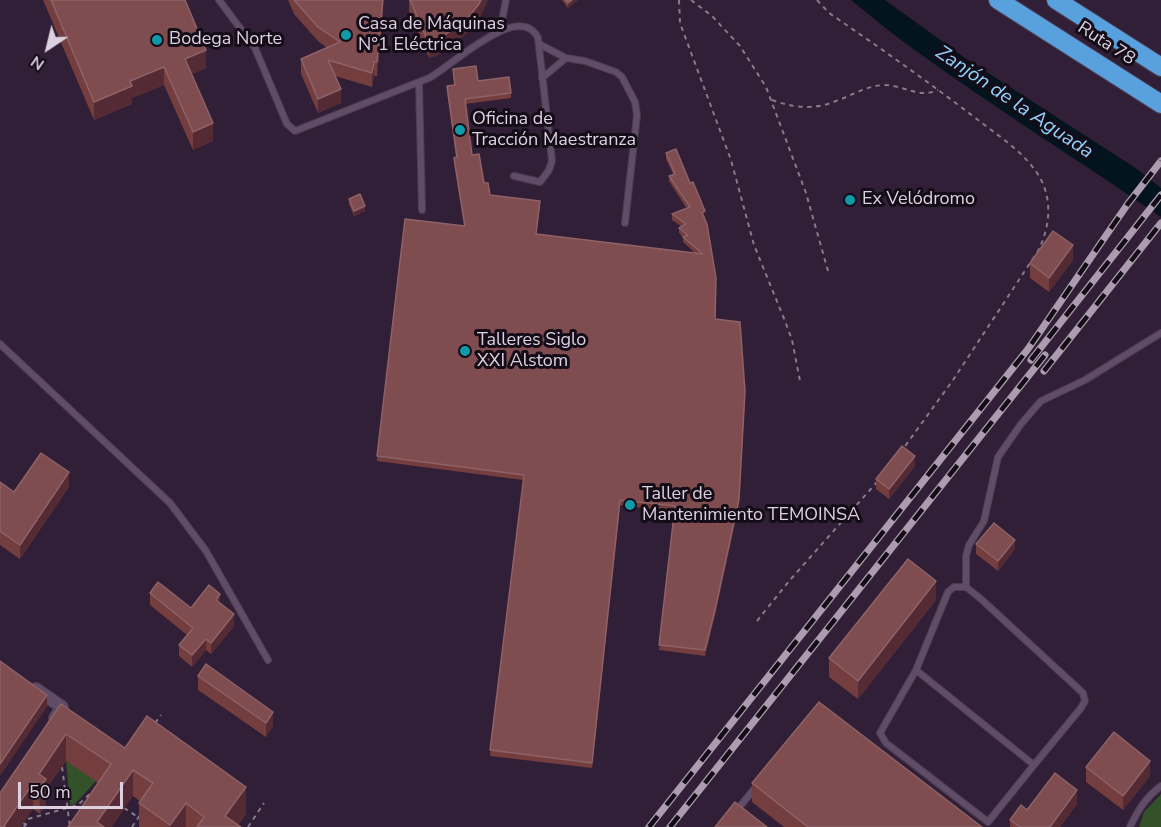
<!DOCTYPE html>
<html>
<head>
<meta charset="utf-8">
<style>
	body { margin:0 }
	#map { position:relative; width:1161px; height:827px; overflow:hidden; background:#301f36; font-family:"Nunito Sans",sans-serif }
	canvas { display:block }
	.north { position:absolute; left:18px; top:18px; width:60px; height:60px; -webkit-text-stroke:4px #140c17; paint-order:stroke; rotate:215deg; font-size:16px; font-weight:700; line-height:24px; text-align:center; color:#ddd1e1 }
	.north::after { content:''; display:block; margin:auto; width:21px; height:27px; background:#ddd1e1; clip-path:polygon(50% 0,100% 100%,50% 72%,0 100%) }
	.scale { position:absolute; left:18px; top:782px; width:105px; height:27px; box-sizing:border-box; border:3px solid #ddd1e1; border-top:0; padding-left:8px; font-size:18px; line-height:21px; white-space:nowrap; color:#ddd1e1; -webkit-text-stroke:4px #140c17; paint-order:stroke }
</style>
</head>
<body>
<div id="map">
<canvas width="1161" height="827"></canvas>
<div class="north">N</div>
<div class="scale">50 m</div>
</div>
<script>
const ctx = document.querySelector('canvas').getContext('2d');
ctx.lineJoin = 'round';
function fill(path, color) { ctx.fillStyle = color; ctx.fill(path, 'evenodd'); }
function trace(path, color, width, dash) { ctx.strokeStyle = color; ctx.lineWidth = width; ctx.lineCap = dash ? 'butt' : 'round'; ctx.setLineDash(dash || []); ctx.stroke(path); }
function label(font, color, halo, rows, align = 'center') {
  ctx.font = font + ' "Nunito Sans",sans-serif'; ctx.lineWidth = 6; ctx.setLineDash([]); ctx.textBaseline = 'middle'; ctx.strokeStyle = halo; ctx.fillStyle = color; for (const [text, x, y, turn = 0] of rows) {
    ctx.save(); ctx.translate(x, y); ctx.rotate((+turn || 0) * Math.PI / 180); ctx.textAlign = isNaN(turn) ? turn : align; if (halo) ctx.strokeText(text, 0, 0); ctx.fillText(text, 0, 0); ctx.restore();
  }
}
fill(new Path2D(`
	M66,761L96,781L75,804L70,806Z
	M1161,794V827H1139L1144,812Z`), '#33522a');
fill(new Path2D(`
	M851,0H885L965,58L1137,169L1161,188V217C1078,160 993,107 912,48C891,33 871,16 851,0Z`), '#03141f');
const lane = new Path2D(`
	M219,0L255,48L287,124L295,131L429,78C453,65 520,0 538,38L552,161L549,170L540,182L514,176
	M502,20L506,0
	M539,44L566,58L585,61L616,72L622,77L635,102L637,115L625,223
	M542,78L566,58
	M419,82L422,210
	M0,344L170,503L206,551L268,660
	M916,670L1034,765L988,822L886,743L880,733L916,670L948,592L954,587H966
	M1034,765L1081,708L1085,701L1083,693L981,599L966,587V556L969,545L984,521L998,457L1021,424L1041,401L1085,380L1161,333
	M737,810L755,788
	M1130,827C1138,810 1146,797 1161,786`);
const street = new Path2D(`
	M36,689L62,707L55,718`);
const highway = new Path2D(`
	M998,0L1161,104
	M1056,0L1161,67`);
trace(lane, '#4b3c50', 8);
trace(street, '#4b3c50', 14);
trace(highway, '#4b3c50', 20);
trace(new Path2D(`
	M679,0L680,23L731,160L754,245L785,321L792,340L800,381
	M691,0L712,16L740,46L766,87L806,193L828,271
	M817,0L829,13C879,47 930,83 978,120C1000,137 1024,152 1039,176C1053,200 1050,227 1038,251L953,380L903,449
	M772,100C793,108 815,110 836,101C853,95 866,86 884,85C904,85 919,99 938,90
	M757,621L790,580L877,482
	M155,723L161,715
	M62,767L70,827
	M124,808L138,817
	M23,823L29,827
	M24,827L28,819L78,805L93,791
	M132,827L140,815
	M248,827L264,803`), '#887a8d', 2, [4.5, 4.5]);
trace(lane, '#604c66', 6);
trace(street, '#604c66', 12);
trace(highway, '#58a1de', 18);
const rail = new Path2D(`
	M1031,360L1161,195
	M1044,371L1161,223
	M649,827L1028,349L1127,205L1161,161
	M670,827L1045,355`);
trace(rail, '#ab9daf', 7);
trace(rail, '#140c17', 4.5, [14]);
fill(new Path2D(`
	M43,0H185L206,68L191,74L213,141L193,150L164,85L132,98V104L94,120Z
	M288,0H382L383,15L377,76H374L372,87L335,76L341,103L318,113L301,74V59L327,48L318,41L294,14Z
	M409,0H488L479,19L467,33L438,55L429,58L409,11Z
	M562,0H578L568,8Z
	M453,69L478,81L511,93V98L465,104L472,155L484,183L490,195L540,206L536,234L695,253L683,242V237L679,233V228L681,226L672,220V214L687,209L669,181V176L673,174L666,159V153L690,183L705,217H704L715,319L745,396L739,504L715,615L705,656L659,650L674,512L620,505L592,768L490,756L523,480L377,461V456L464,226L454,163V158L456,157L447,92V86L454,85Z
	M349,199L365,211L354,216L349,204Z
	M1073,260L1049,292L1030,278V263Z
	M915,466L889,499L876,489V479Z
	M0,482L14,492L69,487L20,559L0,545Z
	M976,544L1015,549L998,571L976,554Z
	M150,593L191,608L220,603L234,626L211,654L206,650L192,667L179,656V645L187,635L150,605Z
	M936,600L858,699L829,677V658Z
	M198,676L273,726L266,737L198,690Z
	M61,704L125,748L246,814L238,825L241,827H139V803L140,801L133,796L98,783L66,761L46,789V805L40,814L33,809L0,827Z
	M1086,767L1150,776L1123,810L1086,782Z
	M752,783L982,827H784L752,802Z
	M1077,804L1060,827H1010V820L1027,810Z`), '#743d3e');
fill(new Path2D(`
	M383,0V15L377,76V62Z
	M481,0H488L479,19L467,33L438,55L429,58V44Z
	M572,0H578L568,8V3Z
	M206,50V68L185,77V59Z
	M374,62V76L372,87V73Z
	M164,67V85L132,98V104L94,120V102L130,81Z
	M341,89V103L318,113V99Z
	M213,123V141L193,150V132Z
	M365,206V211L354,216V211Z
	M1073,245V260L1049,292V278Z
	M745,391L739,504L715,615L705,656V650Z
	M915,456V466L889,499V489Z
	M69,472V487L20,559V545Z
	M620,500V505L592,768V763Z
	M1015,540V549L998,571V561Z
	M936,581V600L858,699V681Z
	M220,594V606L216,600Z
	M234,614V626L211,654V643Z
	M206,639V650L192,667V655Z
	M47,695V707L0,776V764Z
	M273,712V726L266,737V723Z
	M66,734V761L46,789V805L40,814L39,774Z
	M1150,761V776L1123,810V796Z
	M133,770V796L112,827H97V822Z
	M33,783V809L21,827H4Z
	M246,787V814L236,827L225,816Z
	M1077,790V804L1060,827H1050Z
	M186,803V827H170V825Z`), '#542a34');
const building = new Path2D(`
	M51,0H185L206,50L185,59L213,123L193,132L164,67L130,81L132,86L94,102Z
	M294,0H383L377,62H374L372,73L328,60L341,89L318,99L301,59L340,42L318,27Z
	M410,0H481L479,4L467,19L438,40L429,44Z
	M565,0H572L568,3Z
	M476,66L478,81L509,77L511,93L465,99L472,155L479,154L484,183H488L490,195L540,201L536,234L703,254L683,237L688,235L679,228L686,224L672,214L690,207L669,176L675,174L666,153L676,149L690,183L693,182L705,211L702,213L707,224L716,278L715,319L740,322L745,391L739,499L715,610L705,650L659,645L675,506L620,500L592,763L490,750L524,475L377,456L405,219L465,226L454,158L457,157L447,86L455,85L453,69Z
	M360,194L365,206L354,211L349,199Z
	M1053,231L1073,245L1049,278L1030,263Z
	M902,446L915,456L889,489L876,479Z
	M41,453L69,472L20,545L0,531V482L14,492Z
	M994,523L1015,540L998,561L976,544Z
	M908,559L936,581L858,681L829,658Z
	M158,582L191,608L209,585L220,594L216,600L234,614L211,643L206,639L192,655L179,645L193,628L150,593Z
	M0,661L47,695L0,764Z
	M206,664L273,712L266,723L198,676Z
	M819,702L982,827H808L752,783Z
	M61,704L125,748L147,716L246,787L225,816L241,827H197L204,817L186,803L170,825L139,803L153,783L133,770L97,822L104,827H68L111,764L66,734L39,774L46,779L40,788L33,783L4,826L5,827H0V793Z
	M1114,732L1150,761L1123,796L1086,767Z
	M1055,773L1077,790L1050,827H1020L1010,820L1021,805L1027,810Z
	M735,802L767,827H715Z`);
fill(building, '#7f4d50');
trace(building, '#8e6266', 1.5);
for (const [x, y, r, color] of [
	[346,35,6,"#0f9aa8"],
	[157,40,6,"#0f9aa8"],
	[460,130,6,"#0f9aa8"],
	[850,200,6,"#0f9aa8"],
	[465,351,6,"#0f9aa8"],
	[630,505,6,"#0f9aa8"]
]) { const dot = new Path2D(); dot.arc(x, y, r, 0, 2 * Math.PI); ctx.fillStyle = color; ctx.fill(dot); trace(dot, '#140c17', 2); }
label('18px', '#ddd1e1', '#140c17', [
	["Casa de Máquinas",358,25],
	["N°1 Eléctrica",358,46],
	["Bodega Norte",169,40],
	["Oficina de",472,120],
	["Tracción Maestranza",472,141],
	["Ex Velódromo",862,200],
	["Talleres Siglo",477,341],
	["XXI Alstom",477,362],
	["Taller de",642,495],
	["Mantenimiento TEMOINSA",642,516]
], 'left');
label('18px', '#ddd1e1', '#140c17', [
	["Ruta 78",1106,44,33]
]);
label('italic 20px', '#91d1fd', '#140c17', [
	["Zanjón de la Aguada",1014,103,34]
]);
</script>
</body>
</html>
